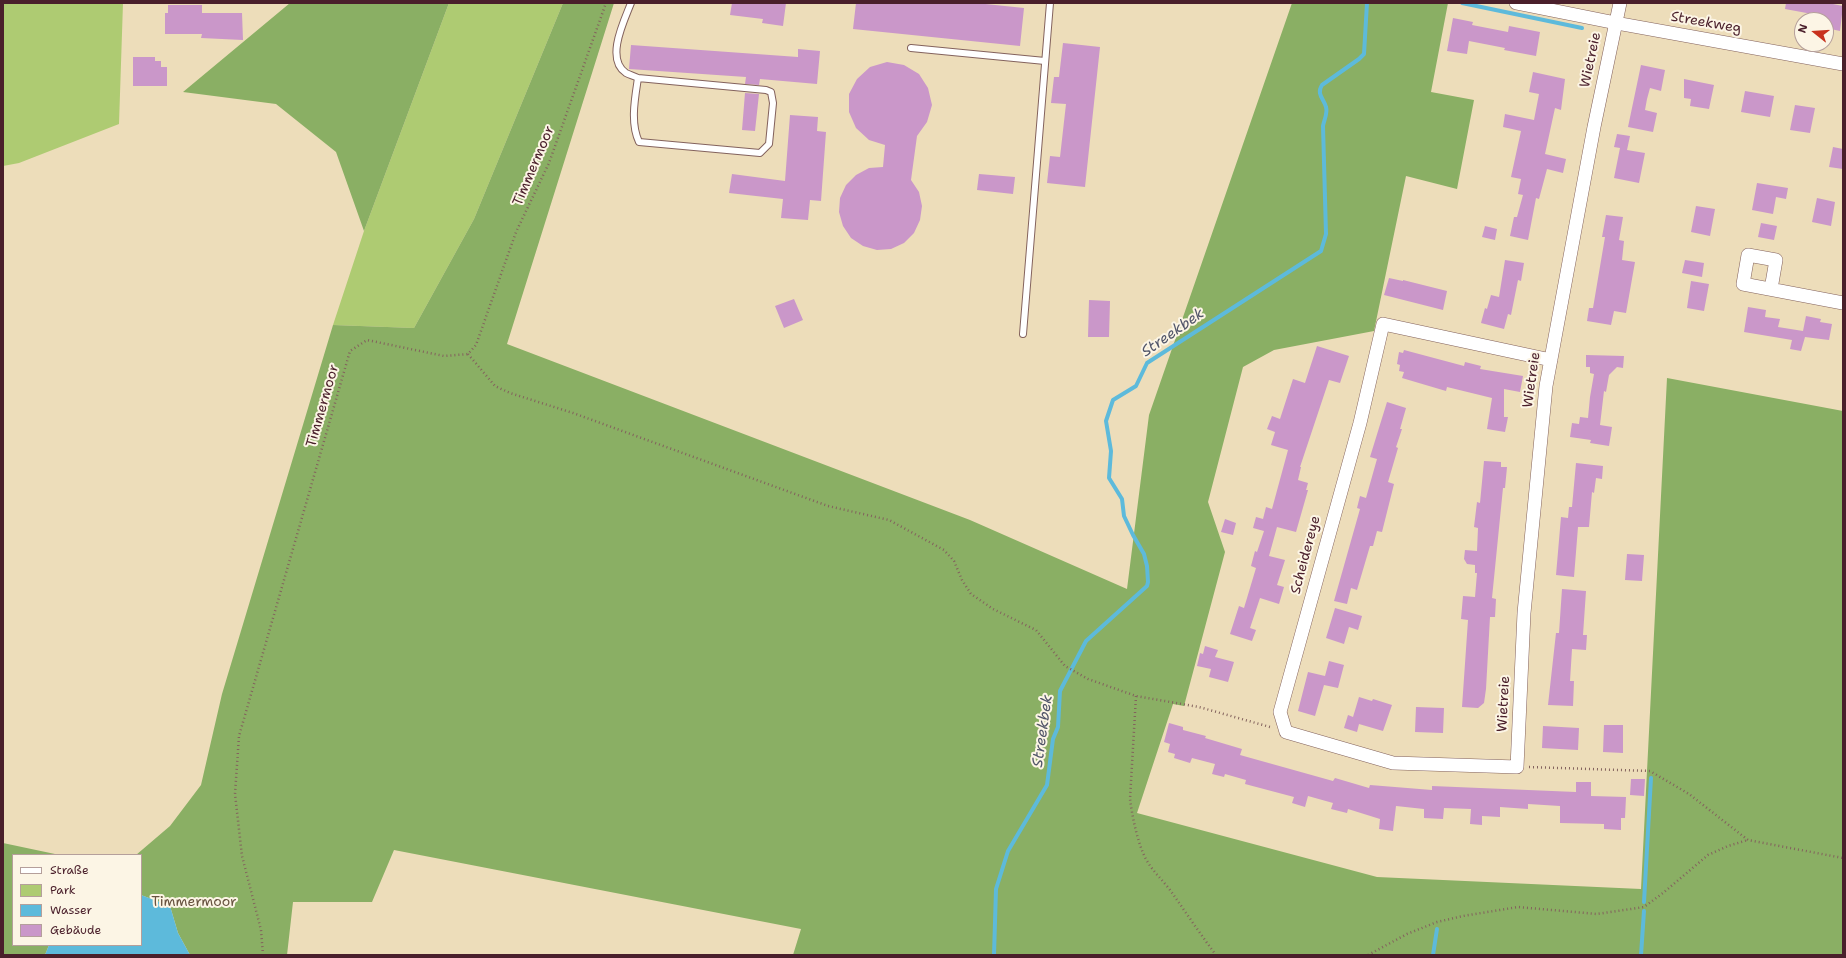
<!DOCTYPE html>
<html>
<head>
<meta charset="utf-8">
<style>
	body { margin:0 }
	#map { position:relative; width:1846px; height:958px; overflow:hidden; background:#edddba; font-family:"Shantell Sans",sans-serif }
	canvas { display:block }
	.frame { position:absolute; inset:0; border:4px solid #4a1f2b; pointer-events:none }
	.legend { position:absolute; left:12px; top:854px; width:130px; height:92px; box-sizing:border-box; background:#fcf5e5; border:1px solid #b59f9b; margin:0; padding:5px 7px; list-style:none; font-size:12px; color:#4a1f2b }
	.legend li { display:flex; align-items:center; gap:8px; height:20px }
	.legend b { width:20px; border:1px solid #b59f9b }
	.north { position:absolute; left:1794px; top:12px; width:40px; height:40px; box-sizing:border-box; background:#fcf5e5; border:1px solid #b59f9b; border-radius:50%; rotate:287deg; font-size:11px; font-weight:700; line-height:16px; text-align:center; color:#4a1f2b }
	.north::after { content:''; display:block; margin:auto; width:14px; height:18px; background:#c8321e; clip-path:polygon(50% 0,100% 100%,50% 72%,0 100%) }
</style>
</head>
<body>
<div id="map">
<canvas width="1846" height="958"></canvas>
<div class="frame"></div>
<ul class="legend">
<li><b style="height:5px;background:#fff"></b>Straße</li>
<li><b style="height:11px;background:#aecb72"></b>Park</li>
<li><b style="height:11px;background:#5dbadb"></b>Wasser</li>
<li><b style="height:11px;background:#ca97c9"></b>Gebäude</li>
</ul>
<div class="north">N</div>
</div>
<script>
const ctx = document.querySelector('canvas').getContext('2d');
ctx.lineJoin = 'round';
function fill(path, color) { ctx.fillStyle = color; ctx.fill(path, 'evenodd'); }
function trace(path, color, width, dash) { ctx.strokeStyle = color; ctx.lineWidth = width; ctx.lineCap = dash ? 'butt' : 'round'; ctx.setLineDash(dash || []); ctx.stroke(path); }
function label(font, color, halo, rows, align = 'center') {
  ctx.font = font + ' "Shantell Sans",sans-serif'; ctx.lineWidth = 4; ctx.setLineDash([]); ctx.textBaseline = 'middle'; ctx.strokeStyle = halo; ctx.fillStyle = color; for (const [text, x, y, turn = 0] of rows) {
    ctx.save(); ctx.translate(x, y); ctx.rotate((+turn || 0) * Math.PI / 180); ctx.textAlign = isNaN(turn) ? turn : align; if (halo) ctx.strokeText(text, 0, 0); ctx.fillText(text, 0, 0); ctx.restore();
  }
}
fill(new Path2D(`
	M3,3H123L119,124L19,163L3,166Z
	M449,3H563L474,219L414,328L333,325L364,231Z`), '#aecb72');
fill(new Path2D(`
	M290,3H449L364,231L336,152L276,104L183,92Z
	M563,3H614L507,344L970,520L1127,589L1149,415L1292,3H1448L1431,92L1474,100L1457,189L1406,176L1374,331L1274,350L1243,367L1208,502L1225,552L1184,706L1173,704L1137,813L1377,877L1641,889L1667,378L1843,411V955H793L801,929L394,850L372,902H293L287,955H190L178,933L170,906L141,895V855H136L170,826L201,785L222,694L333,325L414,328L474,219Z
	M3,843L55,854L87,855H13V945H49L45,955H3Z`), '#8aaf64');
fill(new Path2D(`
	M141,895L170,906L178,933L190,955H45L49,945H141Z`), '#5dbadb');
trace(new Path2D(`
	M1462,3L1582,28
	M1644,902L1651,778
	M994,955L996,889L1008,851L1047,785L1053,739L1058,727L1060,691L1086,641L1147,586L1148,582L1147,566L1144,554L1133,535L1124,516L1122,499L1109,478L1111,451L1106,421L1113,400L1136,386L1147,363L1321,251L1326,234L1323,126C1324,120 1328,113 1326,107C1324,99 1316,94 1322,85L1359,59L1364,54L1367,3
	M1433,955L1437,929
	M1641,955L1644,911`), '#5dbadb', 4);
fill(new Path2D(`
	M732,3H786L783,26L762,23L763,19L730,15Z
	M856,3H976L1024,8L1020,46L853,29Z
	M1786,3H1828L1843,6L1840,31L1826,28V20H1823V16L1785,9Z
	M168,5H202V13H242L243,40L201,38L202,34H165V13H168Z
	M1453,18L1473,22L1472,25L1508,32L1509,26L1540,32L1536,56L1504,50L1505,48L1469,41L1467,54L1447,51Z
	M1063,43L1100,47L1085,187L1047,183L1050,156L1060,157L1066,104L1051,103L1054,77H1059Z
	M631,45L798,57V49L820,51L817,84L760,79L759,85L745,84L746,77L629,69Z
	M133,57H155V61H161V67H167V86H133Z
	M887,62L904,65L919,74L928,88L932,105L927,122L917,136L911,180L919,192L922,206L920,220L914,233L904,243L891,249L877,250L863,246L851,238L843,226L839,212L840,198L846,185L856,175L869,168L883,167L885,145L869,140L856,128L849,112V94L857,79L870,67Z
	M1641,65L1665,70L1661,91L1650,88L1647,99L1645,110L1657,113L1653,132L1628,127Z
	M1533,72L1565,79L1561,110L1555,108L1545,154L1566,159L1563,173L1547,169L1539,199L1536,198L1528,240L1510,236L1514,217H1517L1523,195L1518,194L1521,179L1511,177L1521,131L1503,127L1505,114L1534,120L1539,94L1529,92Z
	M1684,79L1714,85L1709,109L1690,106L1691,99L1684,98Z
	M1745,91L1774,96L1770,117L1741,112Z
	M745,93L759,94L755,131L742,130Z
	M1795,105L1815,108L1810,133L1790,130Z
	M790,115L818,117L817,131L826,132L821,201L810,200L808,220L781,218L783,199L729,193L732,174L785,181Z
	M1617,134L1630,136L1627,150L1645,153L1639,183L1614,178L1620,148L1614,147Z
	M1833,147L1843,149V169L1829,167Z
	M979,174L1015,177L1013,194L977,190Z
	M1757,183L1788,188L1786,199L1776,197L1773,214L1752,210Z
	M1817,198L1835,202L1831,226L1812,222Z
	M1696,206L1715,209L1710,236L1691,232Z
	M1606,215L1623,217L1619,240L1624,241L1622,260L1635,262L1626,313L1614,311L1611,325L1587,321L1589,308H1593L1605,237H1602Z
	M1761,223L1777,226L1774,240L1758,237Z
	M1485,226L1497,229L1495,240L1482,237Z
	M1505,260L1524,263L1521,281L1518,280L1511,315L1508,314L1504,329L1481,323L1485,308L1487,309L1491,295L1499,297Z
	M1685,260L1704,263L1702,277L1682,273Z
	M1389,278L1403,281V280L1447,291L1443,310L1384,295Z
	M1691,281L1709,284L1704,311L1687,308Z
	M794,299L803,320L784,328L775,306Z
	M1089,300L1110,301L1109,337H1088Z
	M1748,307L1766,310L1765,317L1780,319L1778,327L1803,331L1806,316L1821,319L1820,322L1832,324L1829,340L1805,337L1801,351L1790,349L1792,340L1744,332Z
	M1317,346L1349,356L1340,383L1329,380L1300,467H1301L1298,480L1308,483L1306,490H1308L1296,532L1277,527L1269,556L1285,560L1277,585L1284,587L1279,604L1260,598L1250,628L1256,630L1252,641L1230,634L1239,606L1244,608L1256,568L1251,566L1255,551L1257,552L1264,531L1253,528L1256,517L1263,519L1266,507L1272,509L1288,450L1271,445L1275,432L1267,429L1272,416L1280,419L1293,379L1305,383Z
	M1404,350L1464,366L1465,362L1481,366L1480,369L1523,376L1520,392L1504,389V417H1508L1505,432L1487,429L1492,398L1447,387L1446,391L1402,378L1404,372L1399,371L1400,365L1397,364L1399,352L1403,353Z
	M1586,355L1624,356L1623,368L1617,367L1609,375L1606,392L1604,391L1600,425L1612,427L1609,446L1590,443L1591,440L1570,437L1572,423L1579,424L1580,417L1588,418L1590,397L1594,374L1590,373V367H1586Z
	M1387,402L1406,408L1400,429H1402L1396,447L1398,448L1388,482L1394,484L1382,532L1377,531L1373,546H1370L1357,590L1351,588L1347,604L1334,601L1360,509L1357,508L1360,496L1366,498L1377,459L1370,457Z
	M1484,461L1501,462V467H1507L1505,488H1503L1492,598L1496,599L1495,617H1490L1486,689L1484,703L1478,708L1462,707L1468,620L1461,619L1463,596L1475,597L1477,573H1475V565L1467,564L1464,559L1465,550L1477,551L1478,528L1474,527L1477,502L1480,503Z
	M1576,463L1603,466L1602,479L1596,478L1594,493L1592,492L1589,527H1578L1574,577L1556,575L1561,517L1568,518L1569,507H1572Z
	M1225,519L1236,523L1233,535L1221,532Z
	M1627,554L1644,555L1642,581L1625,580Z
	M1562,589L1586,591L1583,635H1587L1586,650L1572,649L1570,681H1574L1573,706L1548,705L1556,633H1559Z
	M1335,608L1362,616L1358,630L1349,627L1344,644L1326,638Z
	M1205,646L1218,650L1215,657L1234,662L1228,682L1209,677L1211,669L1197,666L1200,653L1203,654Z
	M1329,661L1344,665L1338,688L1324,685L1315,716L1298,711L1308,672L1325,676Z
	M1359,697L1372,701L1373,699L1392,705L1383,731L1359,724L1357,732L1344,728L1348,715L1353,717Z
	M1416,707L1444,708L1443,733L1415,732Z
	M1169,723L1183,727V730L1206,736L1205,738L1242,749L1240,755L1333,781L1335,778L1369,788L1370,785L1432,790V786L1576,792V782H1591V796L1626,797L1625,818H1621V830L1604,829V824L1560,823V806L1528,804V809L1500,807V817L1482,816V825L1470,824L1471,809L1444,808L1443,819L1424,818V809L1396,806L1393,831L1379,829L1380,819L1348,809L1347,813L1331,809L1333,803L1308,796L1305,807L1292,803L1294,797L1245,784L1246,780L1225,774L1224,777L1212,774L1215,764L1192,758L1190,763L1174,758L1175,754L1168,752L1170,744L1164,742Z
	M1604,725H1623V753L1603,752Z
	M1543,726L1579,728L1578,750L1542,748Z
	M1631,779H1645L1644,796L1630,795Z`), '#ca97c9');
const service = new Path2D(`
	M631,3C624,21 605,59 626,73C630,75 634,76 638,78L766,90L771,92L773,103L769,144L760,153L639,142C630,123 635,98 638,78
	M911,48L1045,61
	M1023,334L1050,3`);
const minor = new Path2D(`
	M1516,3L1616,23L1843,64
	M1771,289L1776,260L1748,255L1743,284L1843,303
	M1551,360L1383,324L1360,423L1280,712L1286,732L1393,763L1517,767L1524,613L1546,386L1594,127L1620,3`);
trace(service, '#83625d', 8);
trace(minor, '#83625d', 14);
trace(new Path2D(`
	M468,354L495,386L510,393L573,413L828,506L889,520L944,550L954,561L962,580L971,594L993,609L1036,630L1065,666L1088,679L1136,696L1199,707L1270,727
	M1136,696L1130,799C1132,815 1137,840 1144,855C1150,869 1161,878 1170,890C1185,911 1200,934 1216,955
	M1529,767L1650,771L1689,794L1748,840L1843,858
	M263,955L261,930L242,856L235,794L239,736L350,351L367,340L444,356L468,354L476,345L516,232L549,163L606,3
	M1368,955L1407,934L1437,922L1463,916L1518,907L1597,914L1644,907L1663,893L1708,855L1728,846L1748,840`), '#83625d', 2.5, [1, 3]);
trace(service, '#fff', 6);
trace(minor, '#fff', 13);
label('14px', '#4a1f2b', '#fcf5e5', [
	["Streekweg",1706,23,10],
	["Wietreie",1591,60,-78],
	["Timmermoor",534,166,-67],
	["Wietreie",1532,380,-82],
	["Timmermoor",323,406,-74],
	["Scheidereye",1306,555,-75],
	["Wietreie",1504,704,-87]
]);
label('14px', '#685340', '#fcf5e5', [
	["Timmermoor",194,902]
]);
label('italic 15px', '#515569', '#fcf5e5', [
	["Streekbek",1173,333,-35],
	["Streekbek",1043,731,-82]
]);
</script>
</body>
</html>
